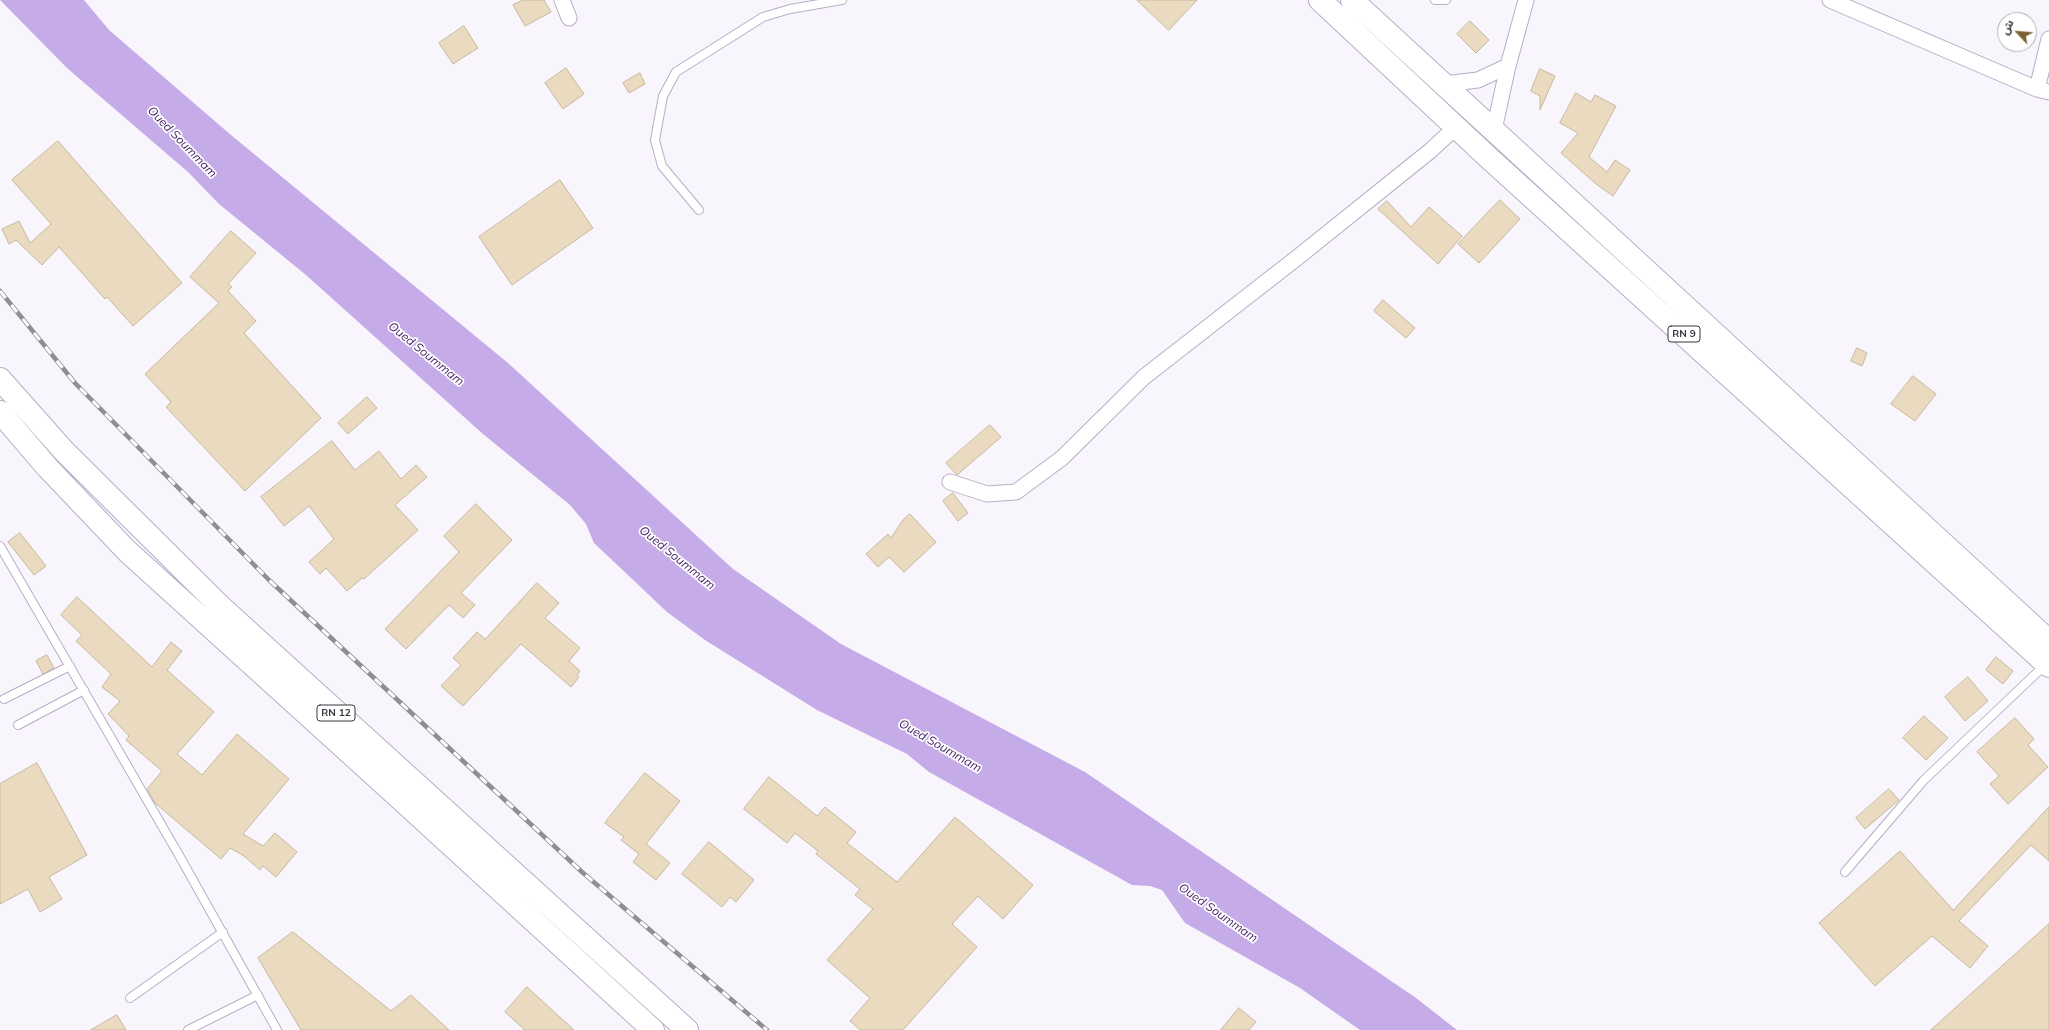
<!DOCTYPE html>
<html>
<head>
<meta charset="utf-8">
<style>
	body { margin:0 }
	#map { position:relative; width:2049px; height:1030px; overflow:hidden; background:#f8f6fc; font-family:Mulish,"Noto Sans Arabic",sans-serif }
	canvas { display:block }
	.north { position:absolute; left:1997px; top:12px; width:40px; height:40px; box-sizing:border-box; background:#fff; border:1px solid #b0aeb2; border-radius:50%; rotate:296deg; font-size:11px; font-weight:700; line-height:16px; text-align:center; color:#39353f }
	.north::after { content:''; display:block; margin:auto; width:14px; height:18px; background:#7c6133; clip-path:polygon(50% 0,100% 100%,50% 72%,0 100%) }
</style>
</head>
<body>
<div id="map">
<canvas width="2049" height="1030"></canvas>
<div class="north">ش</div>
</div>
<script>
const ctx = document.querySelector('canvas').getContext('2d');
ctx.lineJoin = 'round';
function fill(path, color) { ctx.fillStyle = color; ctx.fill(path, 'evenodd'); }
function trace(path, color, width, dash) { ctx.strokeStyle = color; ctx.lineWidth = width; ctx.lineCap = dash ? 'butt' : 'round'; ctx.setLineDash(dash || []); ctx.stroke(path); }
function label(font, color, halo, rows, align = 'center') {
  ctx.font = font + ' Mulish,sans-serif'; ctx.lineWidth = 3.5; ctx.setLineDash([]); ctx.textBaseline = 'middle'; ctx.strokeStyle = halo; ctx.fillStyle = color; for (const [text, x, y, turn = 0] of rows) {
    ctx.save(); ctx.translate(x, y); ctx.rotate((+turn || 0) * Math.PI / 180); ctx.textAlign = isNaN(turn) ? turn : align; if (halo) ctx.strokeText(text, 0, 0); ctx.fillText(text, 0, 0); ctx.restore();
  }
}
fill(new Path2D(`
	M0,0H84L109,30L231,135L508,363L733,569L841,644L1085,772L1416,998L1457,1030H1360L1300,988L1185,923L1162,890L1150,886L1132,885L929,772L907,754L817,710L705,640L667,612L594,543L586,524L570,505L483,434L306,275L219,204L188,172L67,68Z`), '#c5abe7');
const building = new Path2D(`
	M523,0H544L551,12L525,26L513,5Z
	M1137,0H1197L1169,30Z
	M1470,21L1489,40L1476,53L1457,34Z
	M464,26L478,48L453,64L439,43Z
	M566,68L584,94L563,109L545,83Z
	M1540,69L1555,76L1540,110V96L1531,91Z
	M640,73L645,84L629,93L623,83Z
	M1576,93L1591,102L1595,95L1616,106L1589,157L1607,172L1615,160L1630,170L1613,196L1596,184L1561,153L1578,133L1560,123Z
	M58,141L182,283L133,326L107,297L105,299L59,247L42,265L16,240L9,244L2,229L19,221L30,243L51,224L12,180Z
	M560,180L593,228L512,285L479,237Z
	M1500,200L1520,219L1479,263L1458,244Z
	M1387,201L1411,227L1429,207L1462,236L1438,264L1378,209Z
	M231,231L256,253L228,284L232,287L228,291L256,321L244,333L321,418L245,491L166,407L171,402L145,374L219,303L190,277Z
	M1383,300L1415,328L1406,338L1374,311Z
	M1857,348L1867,353L1862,366L1851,361Z
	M1913,376L1936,394L1915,421L1891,404Z
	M367,397L377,408L348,434L338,423Z
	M990,425L1001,437L957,475L946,463Z
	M332,441L355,470L379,451L401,479L416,465L427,477L395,505L418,530L364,579L362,578L347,591L326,568L320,574L309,562L334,539L309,506L284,526L261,497Z
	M953,493L968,513L958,521L943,501Z
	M476,504L512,540L461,593L475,605L463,618L449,605L406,649L385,629L459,552L444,536Z
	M910,514L936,542L904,572L889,557L878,567L866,554L888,534L891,538L903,520Z
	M20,533L46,566L34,575L8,542Z
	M537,583L559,603L545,618L580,648L569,661L580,671L577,675L579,677L571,687L521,644L463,706L441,686L461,665L453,658L477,632L485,639Z
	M77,597L152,667L171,642L182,651L167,670L214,712L177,754L202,775L237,734L289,779L243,834L263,846L275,833L297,852L276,877L263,866L260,870L244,856L230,848L221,859L155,803L147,789L162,771L126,740L129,736L108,714L120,701L102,687L111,674L76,641L82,635L61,615Z
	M47,655L54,668L43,674L36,661Z
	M1996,657L2013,671L2003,684L1986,670Z
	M1968,677L1988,701L1965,721L1945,697Z
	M1924,716L1948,738L1926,760L1903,738Z
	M2015,718L2034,739L2028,745L2048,767L2008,804L1990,784L1999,776L1977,752Z
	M37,763L87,855L49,877L62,899L40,912L28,889L0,904V784Z
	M645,773L680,801L646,844L670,863L656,880L633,862L639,854L621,840L624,837L605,823Z
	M769,777L817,816L825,807L856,832L847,843L897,882L955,817L1033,885L1003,919L978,896L952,924L977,947L903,1030H860L850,1021L870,998L827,960L873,909L855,895L860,889L816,854L818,851L795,833L787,843L744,809Z
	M1889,789L1899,800L1865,829L1856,818Z
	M2049,807V861L2031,845L1959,921L1988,946L1970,968L1932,936L1875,986L1819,923L1900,851L1953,910Z
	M709,842L754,880L736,902L730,897L722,907L682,874Z
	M2049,924V1030H1931Z
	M293,932L391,1011L411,995L449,1030H301L258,958Z
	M527,987L574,1030H525L505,1012Z
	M1239,1008L1256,1022L1249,1030H1221Z
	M117,1015L126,1030H91Z`);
fill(building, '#eadac0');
trace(building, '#c6b79d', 1);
const service = new Path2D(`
	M1435,0H1446
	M699,210L662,166L655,140L663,96L676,72L763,17L790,9L842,0
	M0,546L180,857L277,1030
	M4,699L70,666
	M18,725L84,690
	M1845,872L1924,780L2046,664
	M130,998L223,932
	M188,1030L258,995`);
const minor = new Path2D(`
	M562,0L569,18
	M1830,0L2037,89L2049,92
	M1444,84L1478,80L1508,66
	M2037,89L2049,39
	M1494,130L1508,66L1526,0
	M950,482L987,494L1016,492L1062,458L1144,377L1298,257L1430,151L1456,127`);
const trunk = new Path2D(`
	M1320,0L1490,159L2049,666
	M1352,0L2049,641
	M0,379L64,451L221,607L687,1030
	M0,412L47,467L127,551L404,802L653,1030`);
trace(service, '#b8adc8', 10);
trace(minor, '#b8adc8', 17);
trace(trunk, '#b8adc8', 24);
trace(service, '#fff', 8);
trace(minor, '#fff', 15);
trace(trunk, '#fff', 22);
const rail = new Path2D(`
	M0,291L75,383L269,580L582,872L767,1030`);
trace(rail, '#908d95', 4.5);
trace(rail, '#fff', 3, [9]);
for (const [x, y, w] of [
	[1684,334,32],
	[336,713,38]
]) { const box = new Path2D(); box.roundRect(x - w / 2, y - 8, w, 16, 3); ctx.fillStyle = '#fff'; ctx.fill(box); trace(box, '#39353f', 1); }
label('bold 10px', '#39353f', null, [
	["RN 9",1684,334],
	["RN 12",336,713]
]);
label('italic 12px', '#462368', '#fff', [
	["Oued Soummam",182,142,46],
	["Oued Soummam",426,354,39],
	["Oued Soummam",677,558,39],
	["Oued Soummam",940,746,30],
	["Oued Soummam",1218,913,35]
]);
</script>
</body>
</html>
